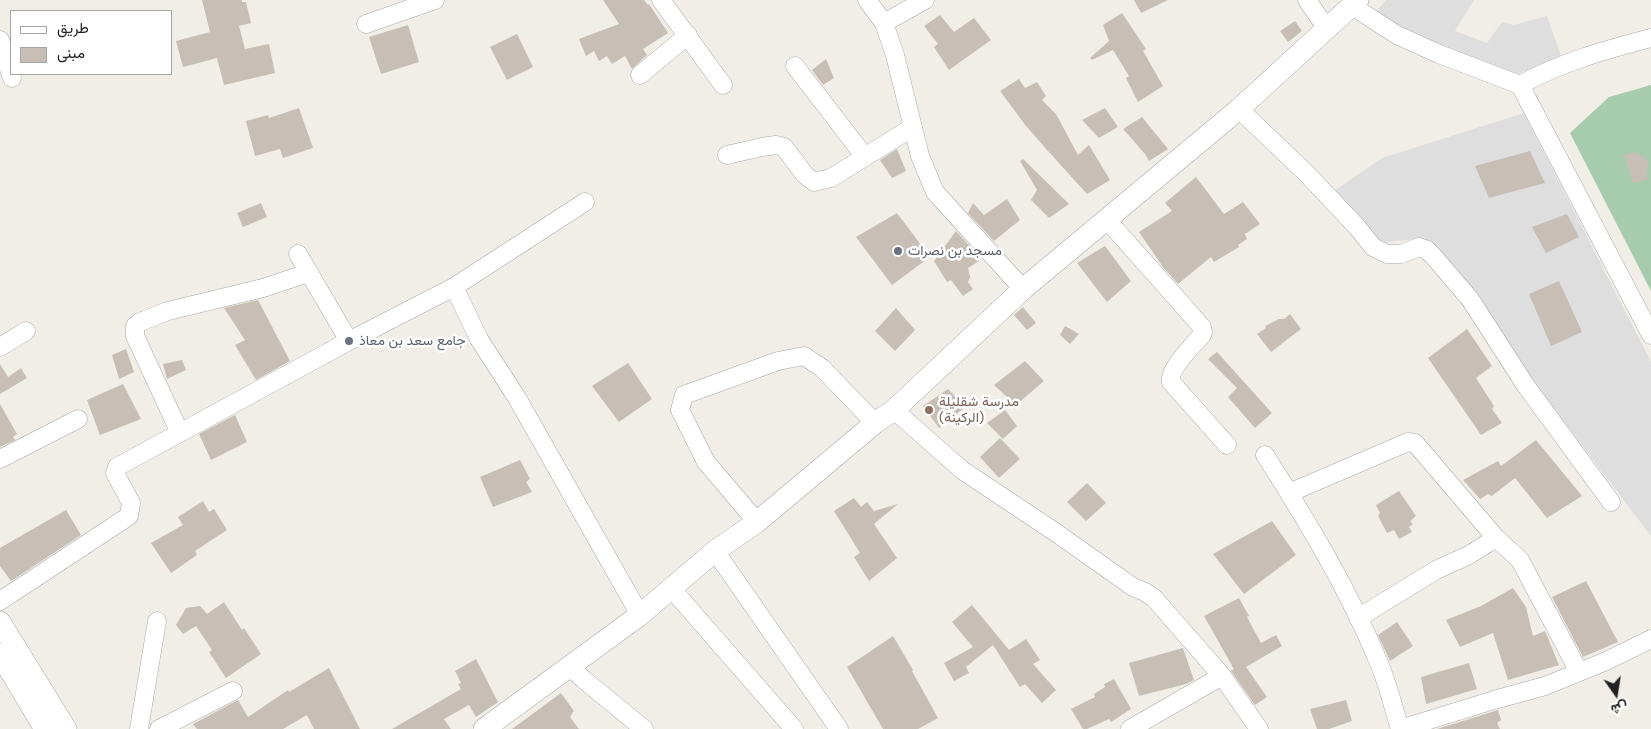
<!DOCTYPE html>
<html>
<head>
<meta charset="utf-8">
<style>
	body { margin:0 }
	#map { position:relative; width:1651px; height:729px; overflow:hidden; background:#f1eee7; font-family:"DM Sans",Vazirmatn,sans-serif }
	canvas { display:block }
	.legend { position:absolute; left:10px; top:10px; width:162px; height:65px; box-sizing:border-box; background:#fff; border:1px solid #a6a6a6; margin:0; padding:6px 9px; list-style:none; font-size:15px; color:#212121 }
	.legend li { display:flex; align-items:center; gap:10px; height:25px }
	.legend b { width:25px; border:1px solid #a6a6a6 }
	.north { position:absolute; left:1591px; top:669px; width:50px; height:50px; -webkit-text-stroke:4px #fff; paint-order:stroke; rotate:167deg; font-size:14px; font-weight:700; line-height:20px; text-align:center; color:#212121 }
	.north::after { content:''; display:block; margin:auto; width:18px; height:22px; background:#212121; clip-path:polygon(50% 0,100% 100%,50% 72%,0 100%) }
</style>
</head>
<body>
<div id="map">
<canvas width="1651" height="729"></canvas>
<ul class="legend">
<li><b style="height:6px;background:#fff"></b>طريق</li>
<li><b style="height:14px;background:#c7beb6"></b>مبنى</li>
</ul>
<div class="north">ش</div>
</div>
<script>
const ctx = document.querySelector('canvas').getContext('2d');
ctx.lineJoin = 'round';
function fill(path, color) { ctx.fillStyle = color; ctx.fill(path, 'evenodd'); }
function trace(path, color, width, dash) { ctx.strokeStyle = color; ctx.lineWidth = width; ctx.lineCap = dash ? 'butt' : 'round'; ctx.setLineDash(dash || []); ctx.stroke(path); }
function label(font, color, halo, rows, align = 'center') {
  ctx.font = font + ' "DM Sans",Vazirmatn,sans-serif'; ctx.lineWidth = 5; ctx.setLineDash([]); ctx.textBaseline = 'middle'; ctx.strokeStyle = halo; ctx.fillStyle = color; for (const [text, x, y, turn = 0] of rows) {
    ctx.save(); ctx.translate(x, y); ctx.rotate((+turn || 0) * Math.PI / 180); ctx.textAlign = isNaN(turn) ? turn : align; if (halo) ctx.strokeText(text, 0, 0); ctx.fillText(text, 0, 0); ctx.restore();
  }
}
fill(new Path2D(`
	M1386,0H1474L1455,31L1487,43L1502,22L1514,25L1547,16L1561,56L1511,77L1434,47L1374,14Z
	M1524,113L1651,362V536L1530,377L1476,293L1425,238L1380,243L1334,191L1382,158Z`), '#dfdede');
fill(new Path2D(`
	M1651,85V291L1570,133L1609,97Z`), '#a7cbad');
fill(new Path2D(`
	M202,0H242V2H246L251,23L239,26L245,49L269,44L275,73L224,85L217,58L183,67L176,41L210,32Z
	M603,0H644L648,5L649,4L668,33L643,49L647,55L632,69L625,56L612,64L607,56L599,61L594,51L586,56L579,39L619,24Z
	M1134,0H1168L1141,13Z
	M1122,13L1146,49L1143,51L1163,86L1138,102L1126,78L1129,76L1113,50L1092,60L1090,58L1109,41L1103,25Z
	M940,15L954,32L974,18L991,40L949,70L934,47L938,44L924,26Z
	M1295,21L1302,31L1288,42L1280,31Z
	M408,25L419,62L381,74L369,37Z
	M517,34L533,67L507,80L490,47Z
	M826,59L834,78L823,85L812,70Z
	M1019,79L1025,88L1037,82L1046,96L1042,100L1056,114L1078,155L1089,145L1110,180L1087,194L1048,151L1026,126L1000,91Z
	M299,108L313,148L283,158L280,149L255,156L246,121L268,115L269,118Z
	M1105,108L1118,127L1099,138L1082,120Z
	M1142,117L1168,149L1149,161L1145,154L1123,129Z
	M897,149L906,171L892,178L880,160Z
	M1530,151L1545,183L1489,198L1475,166Z
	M1636,152L1647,160L1649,169L1646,170L1648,179L1633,183L1624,155Z
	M1023,159L1069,204L1049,218L1031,200L1037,190L1020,161Z
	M1196,177L1224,214L1243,202L1260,224L1245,234L1247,239L1238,245L1239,247L1214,262L1211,257L1178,284L1163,267L1139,232L1172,211L1165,203Z
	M1007,199L1020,220L994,241L968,213L973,203L984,215Z
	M261,203L267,217L243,227L237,213Z
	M897,213L930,257L892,285L856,237Z
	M1567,214L1579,237L1546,253L1532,227Z
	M956,231L977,254L975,255L979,261L968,268L970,277L968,282L973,289L963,296L951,280L947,282L934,261Z
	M1105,246L1131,281L1107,302L1077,263Z
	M1559,281L1582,332L1551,346L1529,294Z
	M258,300L290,361L256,380L235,345L245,340L224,308Z
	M1023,307L1036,323L1027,330L1014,315Z
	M896,308L915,330L895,351L875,331Z
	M1290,314L1301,329L1271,352L1257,334L1266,328L1265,326L1279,319H1284Z
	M1065,326L1079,334L1070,344L1060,335Z
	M1467,329L1492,366L1476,378L1494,406L1492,409L1502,423L1481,435L1428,358Z
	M126,349L134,372L119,379L112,355Z
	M1217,352L1272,413L1255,428L1228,397L1237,388L1208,359Z
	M182,360L186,370L167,379L163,364Z
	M1025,361L1044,381L1016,405L994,385Z
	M628,363L652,399L619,422L592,386Z
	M0,364L8,377L21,368L27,378L0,394Z
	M123,384L141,419L100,435L87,400Z
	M948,389L965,407L939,428L923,406Z
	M0,404L17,434L13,437L15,440L0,447Z
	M1005,410L1017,426L1003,439L987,423Z
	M235,415L247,442L211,460L199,434Z
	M1000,438L1020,459L999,478L980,457Z
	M1536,440L1582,496L1547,518L1515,478L1492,496L1488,494L1480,499L1463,480L1498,461L1501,466Z
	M520,460L530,479L526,482L532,492L493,507L480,477Z
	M1087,483L1106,503L1086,521L1067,502Z
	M1399,491L1416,516L1410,521L1413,524L1409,527L1412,532L1399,539L1394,530L1387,533L1378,516L1380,513L1376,505Z
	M854,498L861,507L867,502L874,511L898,504L874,524L897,558L869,581L854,557L860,553L834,511Z
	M203,501L209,512L214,509L227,530L195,551L197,555L171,573L151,543L183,525L178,517Z
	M66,510L81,535L11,581L0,566V548Z
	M1272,521L1296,555L1244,594L1213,554Z
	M1586,581L1618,642L1583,657L1552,597Z
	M1513,588L1526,607L1533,636L1545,631L1559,665L1508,680L1493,633L1460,647L1446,620L1481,606Z
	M1239,598L1249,616L1247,617L1261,643L1276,635L1282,646L1246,667L1267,697L1255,705L1231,671L1234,669L1204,616Z
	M224,602L242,630L244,628L261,654L226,678L209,652L212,650L196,626L183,634L176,625L186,608L200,606L207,614Z
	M972,605L1009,650L1026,639L1040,660L1033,664L1056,690L1042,703L1025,684L1020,687L993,645L966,667L969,673L954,681L944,663L973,647L952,622Z
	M1397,622L1413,646L1390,661L1378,635Z
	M893,636L913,670L912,671L938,718L918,729H883L847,667Z
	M1183,648L1194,680L1186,684L1139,696L1129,663Z
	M476,659L498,702L476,717L469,705L444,719L451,729H392L461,689L458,684L461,683L455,671Z
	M1469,663L1477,689L1426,704L1421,677Z
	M329,668L360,729H314L307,715L283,729H197L193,724L238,700L248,717L288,690L289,692Z
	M1114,679L1131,709L1111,722L1109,719L1087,729H1083L1071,709L1095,697L1094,694L1105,687L1104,684Z
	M561,693L574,711L570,717L579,729H512Z
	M1346,700L1352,721L1329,729H1317L1310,709Z
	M1498,710L1501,720L1497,723L1500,729H1437Z`), '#c7beb6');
const minor = new Path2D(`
	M661,0L723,85
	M867,0L884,23L895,55L920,156L935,192L1023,289
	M1307,0L1327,29
	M1352,6L1397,35L1439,54L1520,85L1651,335
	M884,23L925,0
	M366,24L435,0
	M0,40L12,78
	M795,66L865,157
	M640,75L688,35
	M1520,85C1562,62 1605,50 1651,38
	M1239,109L1307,174L1357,227L1373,247L1387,254H1401L1419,247L1427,250L1434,257L1470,299L1526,386L1611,502
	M727,155L762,147L776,145L784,147L805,175L814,182L831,178L913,127
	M1107,220L1202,327L1203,332L1202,335C1193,345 1168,370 1171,382L1227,445
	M298,254L349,341
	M454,287L479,339L517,398L640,615
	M0,347L26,331
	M894,410L962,470L1055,532L1133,587L1145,592L1154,598L1222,676L1259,729
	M180,433L135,336V326L140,322L168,311L263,288L308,273
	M1265,455C1307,521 1349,590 1379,663C1388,684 1393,707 1400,729
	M0,459L78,419
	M1289,493L1408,442L1415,443L1496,538L1520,560L1579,672
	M757,522L706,462L680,410L684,395L778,361L804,356L822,368L875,423
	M715,551L839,729
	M671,588L794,729
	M0,601L129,516L131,503L115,473L117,467L349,341L454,287L585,202
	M1358,618L1436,570L1469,555L1496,538
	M569,666L583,679L644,729
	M139,729L157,621
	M159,729L233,691
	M1130,729L1222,676
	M1400,729L1494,700L1545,686L1604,662L1651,639`);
const tertiary = new Path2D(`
	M0,622L66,729
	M0,654L45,729
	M484,729L640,615L715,551L757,522L875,423L894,410L1023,289L1239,109L1358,0`);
trace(minor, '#a8a8a8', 19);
trace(tertiary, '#a8a8a8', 22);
trace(minor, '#fff', 18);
trace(tertiary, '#fff', 21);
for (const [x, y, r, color] of [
	[898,251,5,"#6b7280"],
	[349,341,5,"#6b7280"],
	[929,410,5,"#8d6e63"]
]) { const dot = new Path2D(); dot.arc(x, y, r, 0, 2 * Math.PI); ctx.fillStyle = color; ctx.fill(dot); trace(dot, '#fff', 2); }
label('14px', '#5b616d', '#fff', [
	["مسجد بن نصرات",908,251],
	["جامع سعد بن معاذ",359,341]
], 'left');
label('14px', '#785e54', '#fff', [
	["مدرسة شقليلة",939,402],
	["(الركينة)",939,418]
], 'left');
</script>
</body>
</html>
